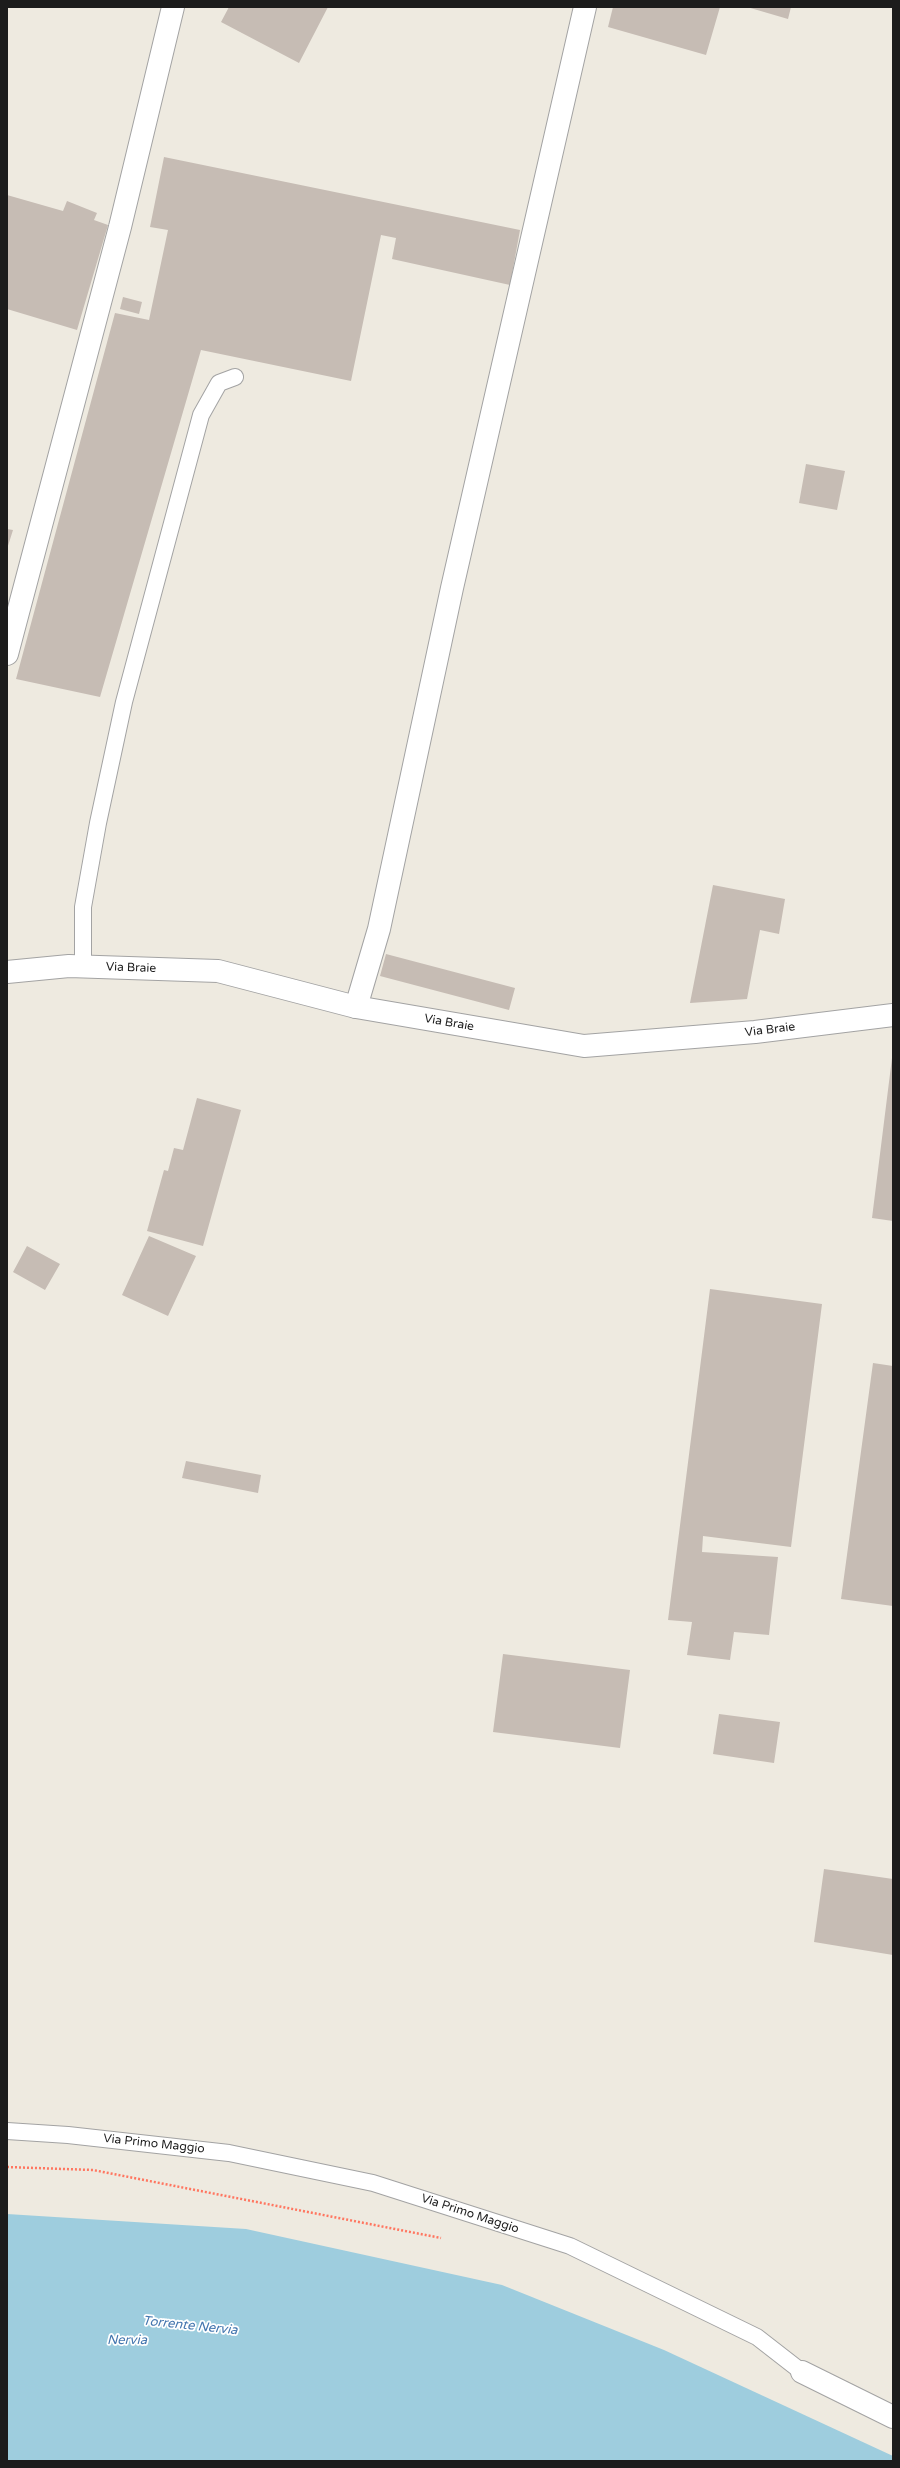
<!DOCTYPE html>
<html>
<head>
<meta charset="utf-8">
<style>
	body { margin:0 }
	#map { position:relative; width:900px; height:2468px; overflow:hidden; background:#eeeae0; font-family:"Varela Round",sans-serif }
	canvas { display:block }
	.frame { position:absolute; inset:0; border:8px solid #1c1c1c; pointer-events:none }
</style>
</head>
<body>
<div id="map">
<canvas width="900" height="2468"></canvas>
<div class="frame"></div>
</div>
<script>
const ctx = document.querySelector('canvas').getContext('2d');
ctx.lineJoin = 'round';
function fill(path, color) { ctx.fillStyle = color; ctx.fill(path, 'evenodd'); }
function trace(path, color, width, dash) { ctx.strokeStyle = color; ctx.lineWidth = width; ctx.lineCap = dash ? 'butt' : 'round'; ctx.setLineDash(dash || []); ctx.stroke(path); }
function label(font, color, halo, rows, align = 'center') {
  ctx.font = font + ' "Varela Round",sans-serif'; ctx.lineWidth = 3.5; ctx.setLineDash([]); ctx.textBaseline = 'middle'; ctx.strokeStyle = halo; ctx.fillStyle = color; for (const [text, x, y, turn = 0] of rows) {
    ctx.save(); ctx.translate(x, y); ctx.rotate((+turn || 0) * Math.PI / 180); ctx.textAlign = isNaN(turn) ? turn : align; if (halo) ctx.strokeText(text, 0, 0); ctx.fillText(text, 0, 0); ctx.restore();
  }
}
fill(new Path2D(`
	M7,2214L246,2229L502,2285L664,2350L893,2456V2461H7Z`), '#9ecdde');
fill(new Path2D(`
	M229,7H328L299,63L221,22Z
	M613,7H720L706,55L608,27Z
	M747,7H791L788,19Z
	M164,157L520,230L510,285L392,259L396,238L381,235L351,381L201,350L100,697L16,679L115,313L149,320L168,230L150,227Z
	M7,195L63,211L67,201L97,213L94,220L108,225L77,330L7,309Z
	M123,297L142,302L139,314L120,309Z
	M806,464L845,471L837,510L799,503Z
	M7,529L13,530L7,549Z
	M713,885L785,899L779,934L760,930L747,999L690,1003Z
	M386,954L515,988L509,1010L380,976Z
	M892,1058H893V1221L872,1218Z
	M197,1098L241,1110L203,1246L147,1231L164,1170L168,1171L174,1148L183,1150Z
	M149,1236L196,1256L168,1316L122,1295Z
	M27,1246L60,1264L45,1290L13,1272Z
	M710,1289L822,1304L791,1547L703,1536L702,1552L778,1557L769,1635L734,1632L730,1660L687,1655L692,1622L668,1620Z
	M873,1363L893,1366V1606L841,1599Z
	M186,1461L261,1475L258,1493L182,1478Z
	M503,1654L630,1670L620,1748L493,1732Z
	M719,1714L780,1722L774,1763L713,1754Z
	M824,1869L893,1879V1955L814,1942Z`), '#c6bcb4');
const service = new Path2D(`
	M83,966V907L98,823L124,702L201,415L219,383L235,377
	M7,2131L68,2135L229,2153L373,2183L570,2246L757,2337L802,2372`);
const minor = new Path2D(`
	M7,654L120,227L173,7
	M356,1007L379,929L452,588L585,7
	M802,2372L893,2417`);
const tertiary = new Path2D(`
	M7,972L69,966L218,971L356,1007L584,1046L755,1032L893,1015`);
trace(service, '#a3a3a3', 18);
trace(minor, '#a3a3a3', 24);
trace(tertiary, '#a3a3a3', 24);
trace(new Path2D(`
	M7,2167L93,2170L441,2238`), '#ff7660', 2.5, [2, 2]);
trace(service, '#fff', 16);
trace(minor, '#fff', 22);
trace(tertiary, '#fff', 22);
label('12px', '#1c1c1c', '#fff', [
	["Via Braie",131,968,2],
	["Via Braie",449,1023,10],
	["Via Braie",770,1030,-7],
	["Via Primo Maggio",154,2144,6],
	["Via Primo Maggio",470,2214,18]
]);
label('italic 13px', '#4476af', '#fff', [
	["Torrente Nervia",190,2326,6],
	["Nervia",127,2341]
]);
</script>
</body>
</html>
